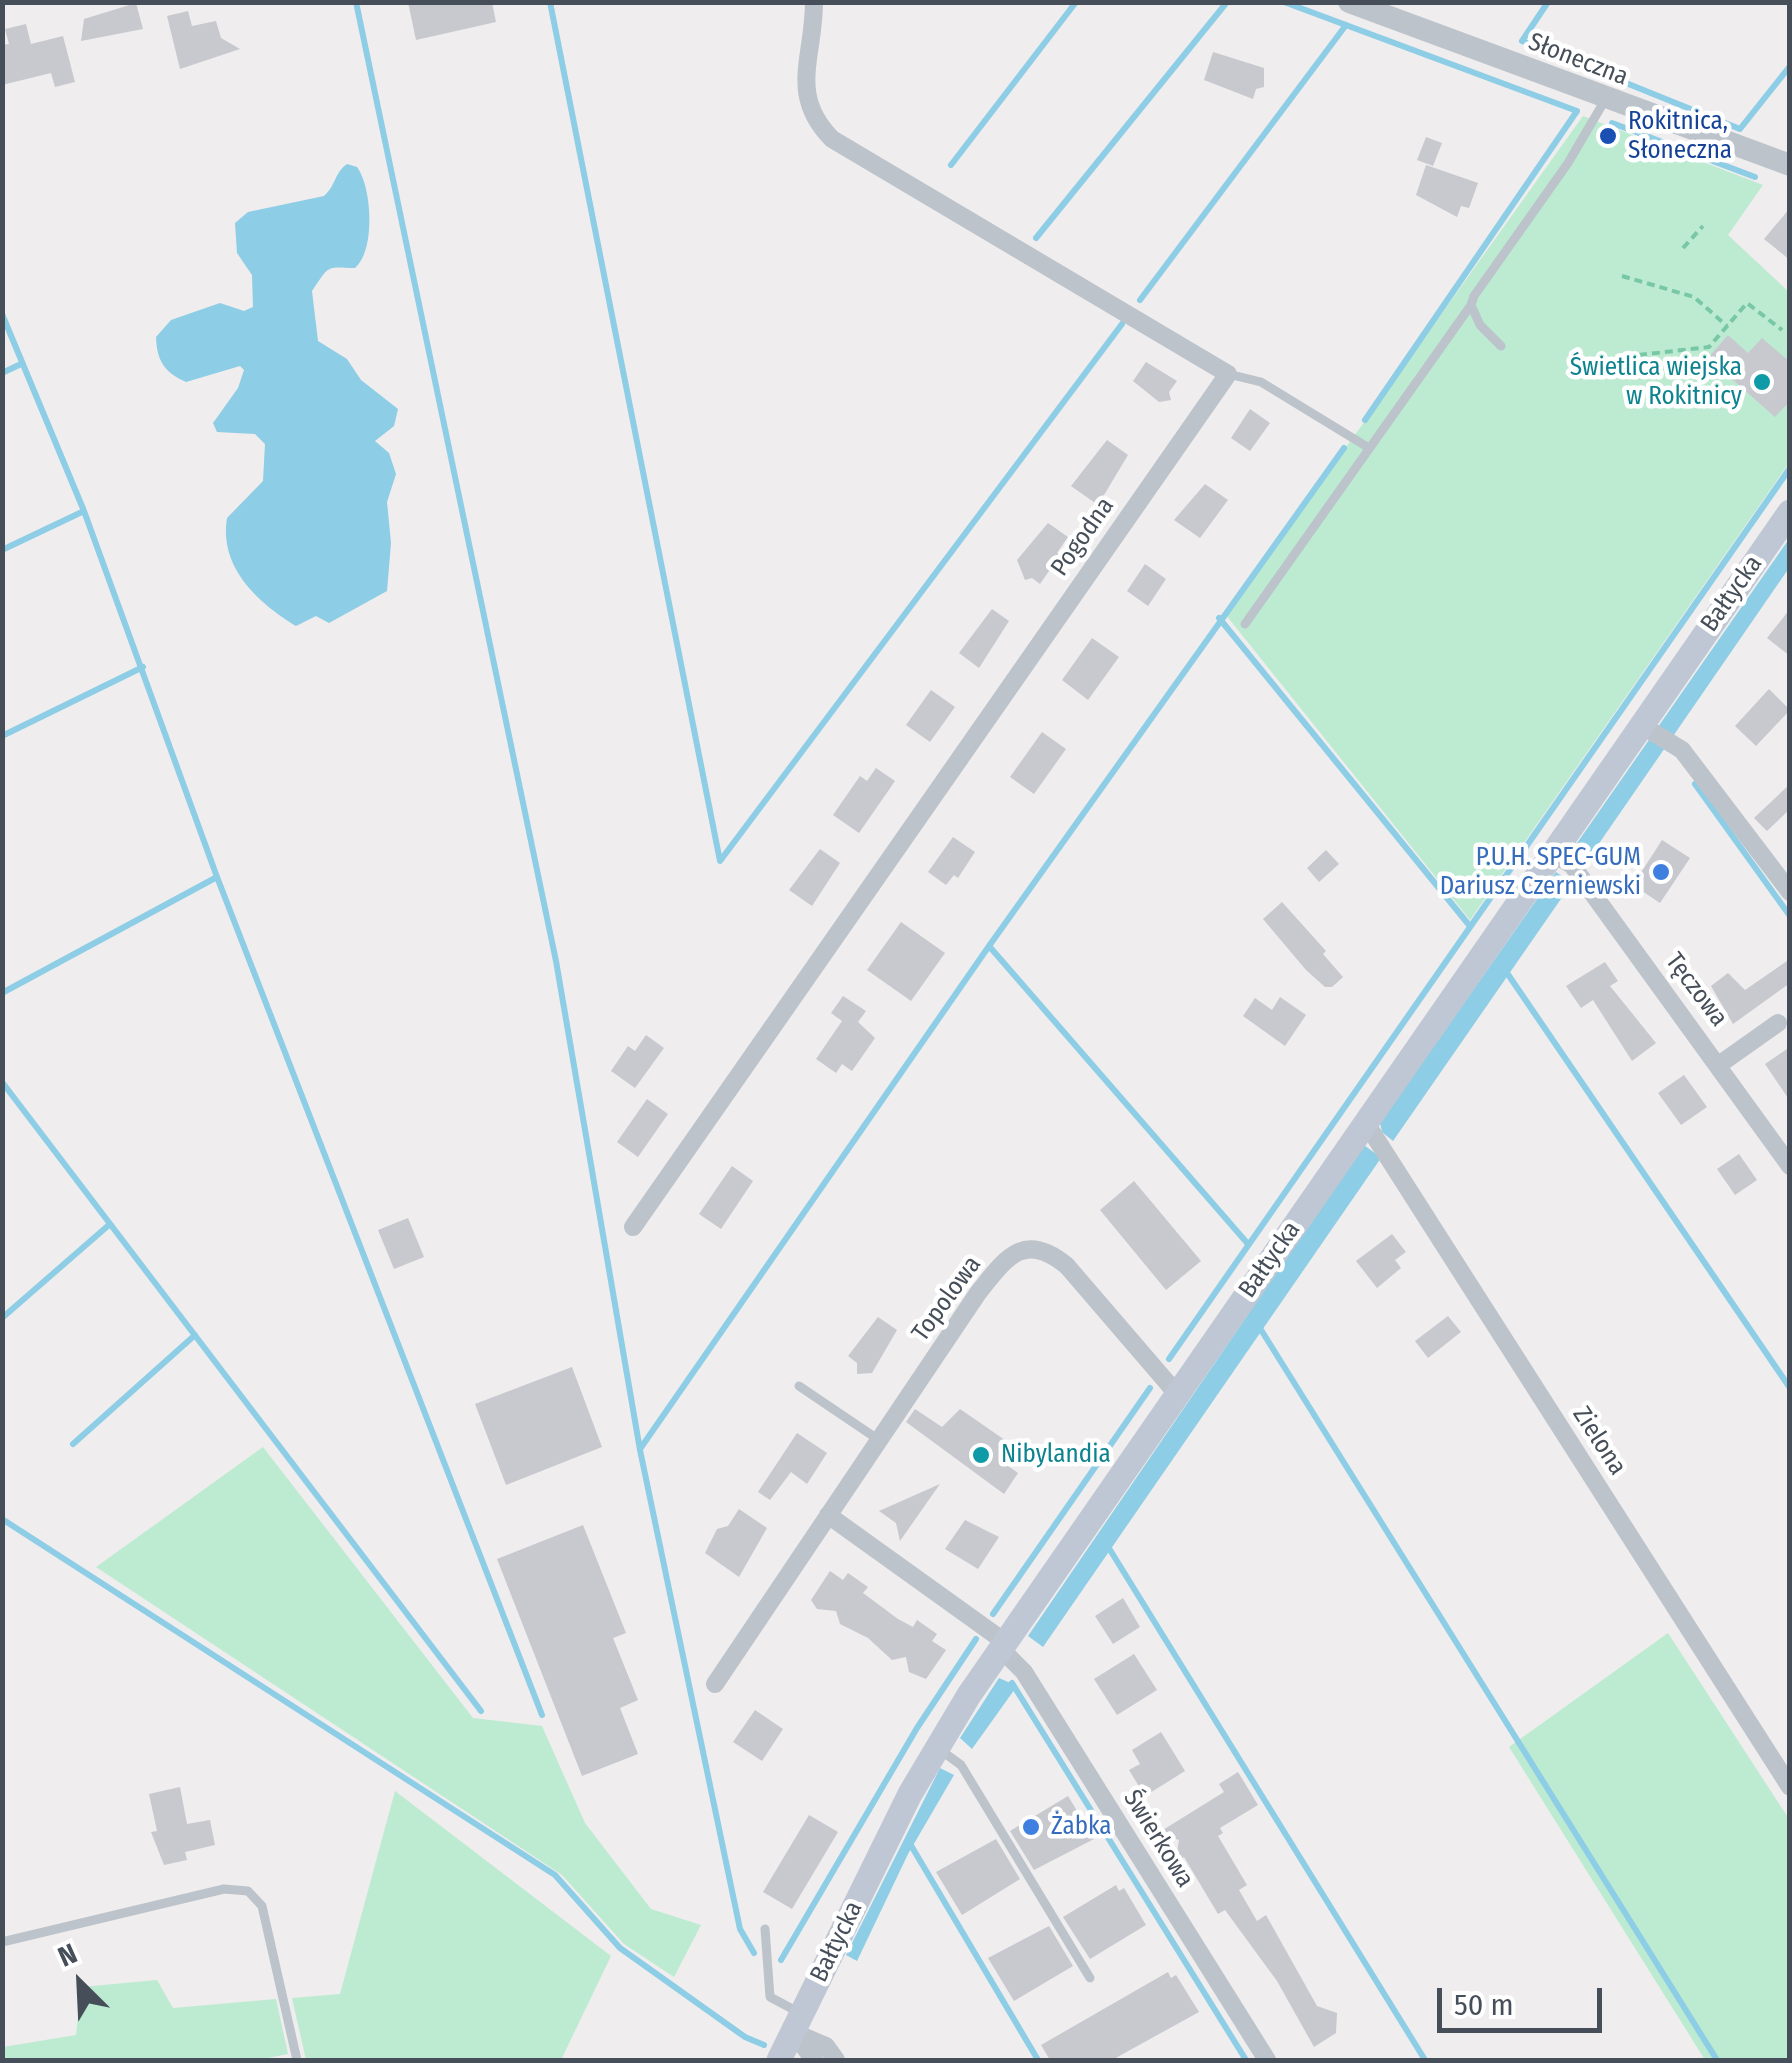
<!DOCTYPE html>
<html>
<head>
<meta charset="utf-8">
<style>
	body { margin:0 }
	#map { position:relative; width:1792px; height:2063px; overflow:hidden; background:#efeded; font-family:"Fira Sans Condensed",sans-serif }
	canvas { display:block }
	.frame { position:absolute; inset:0; border:5px solid #464f59; pointer-events:none }
	.north { position:absolute; left:30px; top:1933px; width:100px; height:100px; -webkit-text-stroke:8px #fff; paint-order:stroke; rotate:336deg; font-size:28px; font-weight:700; line-height:40px; text-align:center; color:#464f59 }
	.north::after { content:''; display:block; margin:auto; width:35px; height:45px; background:#464f59; clip-path:polygon(50% 0,100% 100%,50% 72%,0 100%) }
	.scale { position:absolute; left:1437px; top:1988px; width:165px; height:45px; box-sizing:border-box; border:5px solid #464f59; border-top:0; padding-left:12px; font-size:30px; line-height:35px; white-space:nowrap; color:#464f59; -webkit-text-stroke:8px #fff; paint-order:stroke }
</style>
</head>
<body>
<div id="map">
<canvas width="1792" height="2063"></canvas>
<div class="frame"></div>
<div class="north">N</div>
<div class="scale">50 m</div>
</div>
<script>
const ctx = document.querySelector('canvas').getContext('2d');
ctx.lineJoin = 'round';
function fill(path, color) { ctx.fillStyle = color; ctx.fill(path, 'evenodd'); }
function trace(path, color, width, dash) { ctx.strokeStyle = color; ctx.lineWidth = width; ctx.lineCap = dash ? 'butt' : 'round'; ctx.setLineDash(dash || []); ctx.stroke(path); }
function label(font, color, halo, rows, align = 'center') {
  ctx.font = font + ' "Fira Sans Condensed",sans-serif'; ctx.lineWidth = 9; ctx.setLineDash([]); ctx.textBaseline = 'middle'; ctx.strokeStyle = halo; ctx.fillStyle = color; for (const [text, x, y, turn = 0] of rows) {
    ctx.save(); ctx.translate(x, y); ctx.rotate((+turn || 0) * Math.PI / 180); ctx.textAlign = isNaN(turn) ? turn : align; if (halo) ctx.strokeText(text, 0, 0); ctx.fillText(text, 0, 0); ctx.restore();
  }
}
fill(new Path2D(`
	M1583,116L1763,185L1728,235L1789,292V463L1470,920L1226,615Z
	M263,1447L473,1718L542,1726L585,1823L651,1909L701,1925L674,1977L624,1944L562,1875L96,1567Z
	M1668,1633L1789,1819V2060H1705L1509,1747Z
	M395,1791L611,1956L561,2060H306L292,1998L340,1994Z
	M157,1980L173,2008L276,1999L288,2054L258,2060H3V2047L76,2035L81,1987Z`), '#bdebd2');
fill(new Path2D(`
	M347,164L357,167C372,187 376,251 355,268C326,267 330,264 312,291L318,341L347,359L361,380L398,409L394,426L375,441L389,453L396,474L387,502L391,543L387,591L329,623L316,616L296,626C257,602 219,567 227,518L263,481L265,444L255,434L217,432L213,423L238,388L244,370L240,366L186,382C164,372 157,361 156,337L171,320L220,303L244,311L253,307L252,275L237,253L235,223L248,212L324,196C336,186 334,173 347,164Z
	M1789,539V568L1589,858L1575,846Z
	M1556,872L1572,883L1393,1141L1382,1132L1380,1123Z
	M1364,1145L1381,1158L1043,1647L1028,1636Z
	M999,1678L1017,1686L972,1749L960,1738Z
	M940,1768L954,1775L908,1854L857,1961L846,1955Z`), '#8dcde5');
trace(new Path2D(`
	M356,2L556,961L640,1450L740,1929L754,1953
	M550,2L720,861L1122,324
	M1284,2L1577,111L1365,420
	M1548,2L1522,41L1740,129L1790,66
	M1612,123L1755,177
	M951,165L1076,2
	M1036,238L1227,2
	M1140,300L1346,25
	M2,314L84,511L217,877L542,1715
	M2,373L21,364
	M2,550L84,511
	M1219,618L1469,925
	M2,736L143,667
	M1695,784L1790,916
	M989,946L1248,1244
	M1505,970L1790,1388
	M2,993L217,877
	M2,1082L481,1711
	M2,1318L110,1224
	M1258,1325L1717,2060
	M1169,1359L1790,468
	M73,1444L195,1335
	M640,1449L989,946L1344,448
	M2,1519L555,1875L620,1948L745,2037L764,2045
	M1107,1545L1425,2060
	M993,1614L1150,1388
	M1012,1683L1246,2060
	M909,1842L1038,2060
	M781,1960L917,1728L976,1639`), '#8dcde5', 6);
fill(new Path2D(`
	M408,2H492L496,22L416,40Z
	M136,3L143,29L81,41L84,19Z
	M188,11L192,26L216,21L221,38L240,49L180,69L167,16Z
	M26,24L31,44L63,36L75,82L55,87L51,73L2,85V45L9,44L5,29Z
	M1213,52L1264,68V87L1256,89L1253,99L1204,80Z
	M1426,137L1442,143L1433,166L1417,160Z
	M1426,165L1478,183L1469,208L1461,206L1457,217L1416,195Z
	M1790,208V260L1764,239Z
	M1728,335L1748,353L1762,338L1790,362V401L1775,417L1708,358Z
	M1146,362L1177,381L1169,392L1171,400L1159,402L1133,381Z
	M1250,409L1270,423L1250,451L1231,438Z
	M1107,440L1128,455L1098,505L1071,486Z
	M1205,484L1228,500L1200,538L1174,520Z
	M1048,523L1068,537L1057,553L1060,555L1040,584L1032,578L1025,580L1017,560Z
	M1145,564L1166,579L1148,606L1127,591Z
	M992,609L1009,621L979,668L959,653Z
	M1790,609V656L1767,638Z
	M1092,638L1119,657L1088,700L1062,680Z
	M1769,689L1790,710L1756,746L1735,726Z
	M931,690L955,707L930,742L906,725Z
	M1042,732L1066,749L1034,794L1010,777Z
	M876,768L895,781L859,833L833,815L860,776L867,781Z
	M1790,784V809L1767,831L1754,818Z
	M953,837L975,852L958,878L954,875L946,885L928,872Z
	M1662,840L1690,858L1660,903L1633,885Z
	M820,849L840,863L812,906L789,890Z
	M1326,850L1339,864L1319,882L1307,868Z
	M1282,902L1326,951L1323,954L1343,977L1332,987H1325L1306,970L1263,919Z
	M901,922L945,953L911,1001L867,970Z
	M1790,959V983L1733,1024L1711,986L1728,973L1745,990Z
	M1605,962L1618,981L1610,986L1656,1043L1632,1061L1593,1000L1581,1008L1566,986Z
	M843,996L866,1011L858,1022L875,1038L852,1071L842,1064L836,1073L816,1059L842,1021L831,1013Z
	M1280,997L1306,1015L1285,1046L1243,1016L1255,998L1272,1010Z
	M646,1035L664,1048L635,1088L611,1071L628,1046L635,1051Z
	M1790,1047V1101L1765,1064Z
	M1684,1075L1707,1107L1681,1125L1658,1093Z
	M647,1099L668,1114L638,1157L617,1142Z
	M1739,1154L1757,1180L1735,1195L1717,1169Z
	M732,1166L753,1181L721,1229L699,1214Z
	M1134,1181L1201,1261L1166,1290L1100,1210Z
	M408,1218L424,1257L394,1269L378,1230Z
	M1392,1234L1406,1252L1395,1260L1401,1268L1377,1288L1356,1261Z
	M1448,1316L1461,1332L1428,1358L1415,1341Z
	M878,1317L897,1330L872,1373L857,1374V1363L848,1356Z
	M572,1367L602,1447L506,1485L475,1404Z
	M915,1409L942,1427L960,1409L1015,1447L1004,1463L1018,1473L1004,1494L906,1422Z
	M797,1433L827,1453L807,1484L791,1472L770,1500L758,1492Z
	M940,1484L921,1511L900,1541L896,1523L879,1511Z
	M739,1509L767,1528L739,1577L705,1553L717,1529L728,1526Z
	M965,1520L999,1537L978,1569L945,1549Z
	M583,1525L626,1633L613,1638L638,1700L620,1708L638,1754L582,1776L497,1559Z
	M830,1571L843,1580L848,1573L868,1587L863,1593L898,1619L913,1627L917,1620L937,1634L932,1641L946,1650L926,1679L909,1672L906,1657L892,1660L868,1638L840,1624L836,1611L817,1609L811,1600Z
	M1123,1598L1140,1627L1113,1644L1095,1616Z
	M1134,1654L1157,1690L1117,1715L1094,1679Z
	M755,1710L783,1729L762,1761L733,1742Z
	M1161,1732L1185,1771L1145,1796L1129,1770L1140,1764L1132,1750Z
	M1238,1772L1258,1805L1220,1828L1223,1833L1218,1836L1247,1885L1239,1890L1257,1921L1266,1915L1317,2006L1337,2013L1336,2033L1314,2047L1277,1981L1225,1910L1218,1914L1184,1857L1175,1863L1179,1840L1158,1833L1224,1792L1219,1784Z
	M180,1787L187,1824L210,1820L215,1845L185,1852L187,1860L164,1865L151,1832L157,1831L149,1794Z
	M1068,1796L1094,1839L1034,1870L1010,1831Z
	M809,1815L838,1832L792,1909L763,1892Z
	M996,1839L1020,1879L962,1915L936,1872Z
	M1116,1885L1119,1891L1124,1888L1146,1925L1090,1959L1063,1917Z
	M1049,1926L1073,1966L1014,2001L988,1958Z
	M1168,1972L1171,1978L1176,1975L1199,2012L1112,2060H1050L1041,2045Z`), '#c7c9cf');
trace(new Path2D(`
	M1683,248L1703,226
	M1622,276L1694,297L1727,326
	M1639,355L1709,347L1747,303L1782,330`), '#78c7a5', 4, [8, 5]);
trace(new Path2D(`
	M1501,346L1480,325L1471,305L1474,296L1568,163L1605,100
	M1228,374L1261,382L1369,448
	M1245,624L1471,305
	M799,1386L879,1440
	M939,1749L961,1765L1090,1978
	M765,1929L770,1997L800,2013
	M2,1942L224,1889L248,1891L262,1906L297,2060`), '#bcc3cb', 9);
trace(new Path2D(`
	M1641,725L1682,750L1790,892
	M1553,854L1572,865L1790,1166
	M1720,1064L1778,1023
	M1366,1123L1790,1787
	M633,1227L1228,374L832,139C788,94 814,58 814,2
	M828,1515L1005,1642
	M1001,1649L1024,1672L1267,2060
	M715,1684L978,1293C1006,1258 1024,1230 1067,1266L1177,1394
	M793,2032L826,2046L836,2060
	M793,2032L814,2060`), '#bcc3cb', 18);
trace(new Path2D(`
	M1349,2L1790,165`), '#bcc3cb', 22);
trace(new Path2D(`
	M779,2060L910,1794L969,1695L1790,512`), '#bec7d3', 25);
for (const [x, y, r, color] of [
	[1608,136,10,"#1a4fb4"],
	[1762,382,10,"#0f9aa8"],
	[1661,872,10,"#3f7fe0"],
	[981,1455,10,"#0f9aa8"],
	[1031,1827,10,"#3f7fe0"]
]) { const dot = new Path2D(); dot.arc(x, y, r, 0, 2 * Math.PI); ctx.fillStyle = color; ctx.fill(dot); trace(dot, '#fff', 4); }
label('25px', '#464f59', '#fff', [
	["Słoneczna",1578,60,21],
	["Pogodna",1083,537,-55],
	["Bałtycka",1732,594,-55],
	["Tęczowa",1696,990,53],
	["Bałtycka",1270,1260,-55],
	["Topolowa",947,1299,-54],
	["Zielona",1599,1441,57],
	["Świerkowa",1158,1839,58],
	["Bałtycka",837,1942,-64]
]);
label('25px', '#164399', '#fff', [
	["Rokitnica,",1628,122],
	["Słoneczna",1628,151]
], 'left');
label('25px', '#0d838f', '#fff', [
	["Świetlica wiejska",1742,368],
	["w Rokitnicy",1742,397],
	["Nibylandia",1001,1455,"left"]
], 'right');
label('25px', '#366cbe', '#fff', [
	["P.U.H. SPEC-GUM",1641,858],
	["Dariusz Czerniewski",1641,887],
	["Żabka",1051,1827,"left"]
], 'right');
</script>
</body>
</html>
